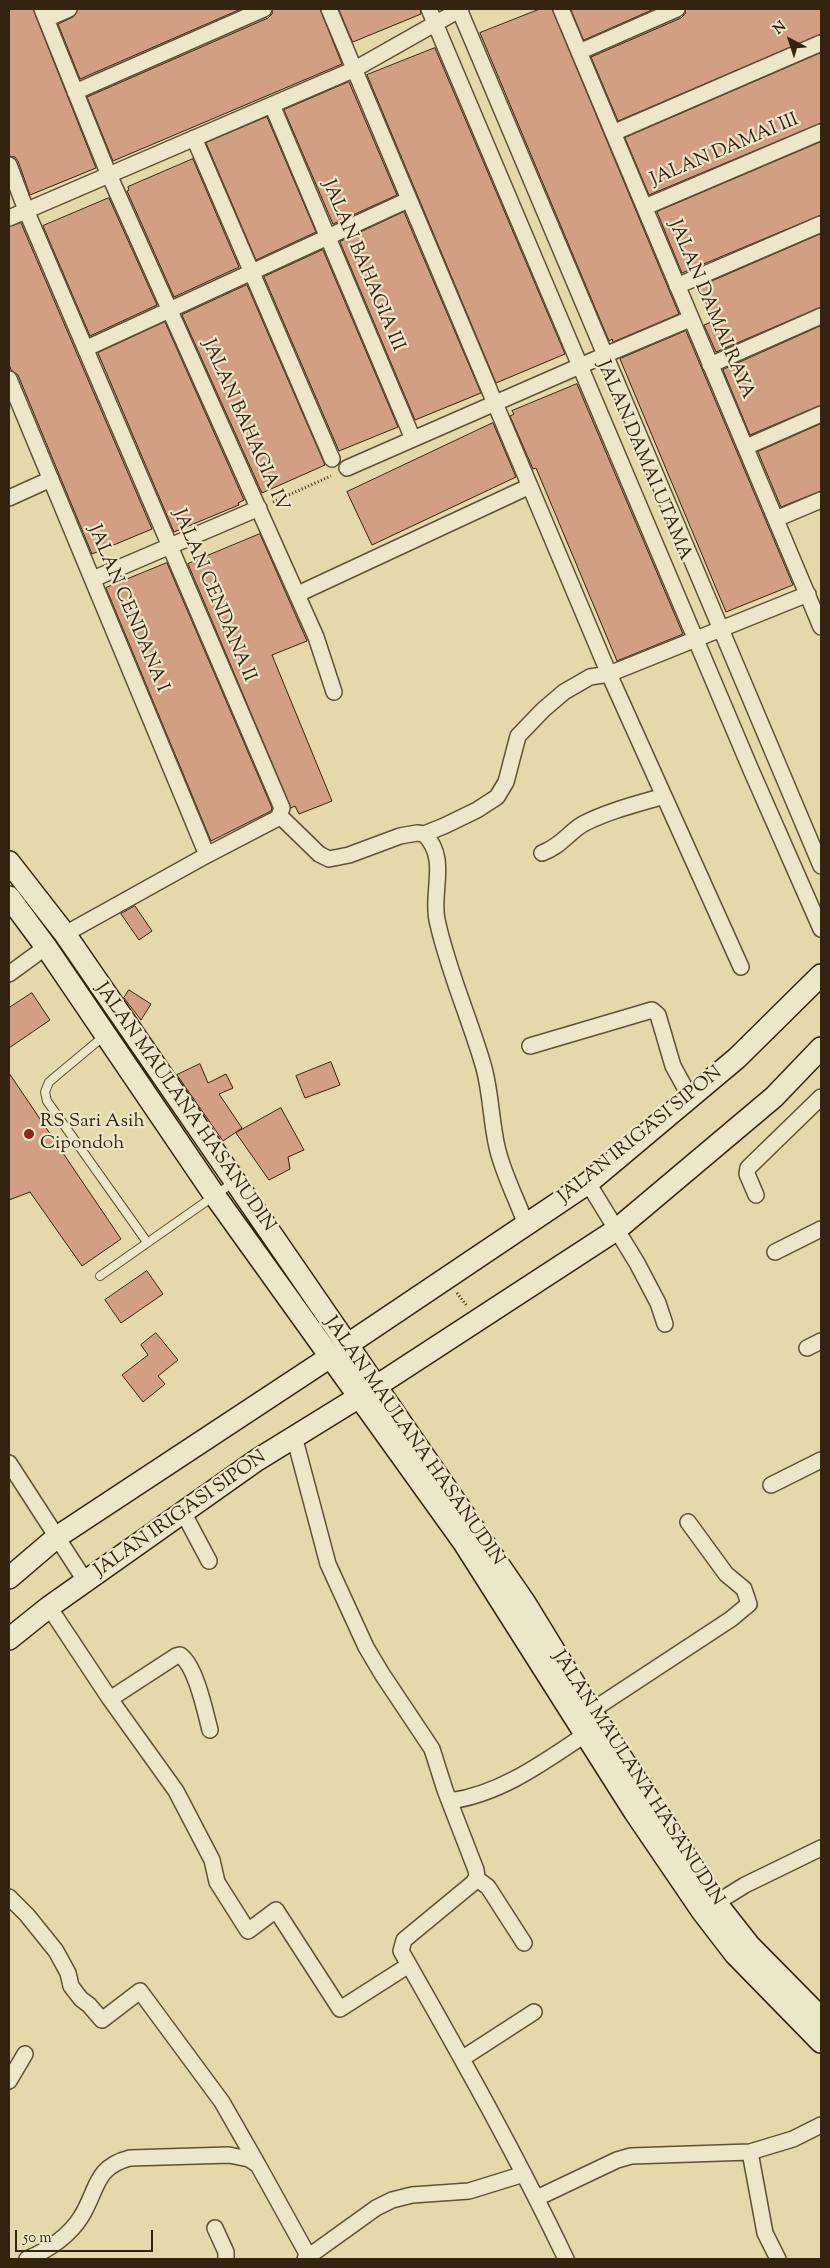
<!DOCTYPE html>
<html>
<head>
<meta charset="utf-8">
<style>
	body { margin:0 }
	#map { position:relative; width:830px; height:2268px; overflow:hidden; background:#e5d8aa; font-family:"Sorts Mill Goudy",serif }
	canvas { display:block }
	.frame { position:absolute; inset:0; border:10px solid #34230e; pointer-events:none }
	.north { position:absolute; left:765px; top:15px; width:50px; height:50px; -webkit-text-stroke:4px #eee6c8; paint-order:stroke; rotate:320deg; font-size:14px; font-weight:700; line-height:20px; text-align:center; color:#34230e }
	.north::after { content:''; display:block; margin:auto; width:18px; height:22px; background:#34230e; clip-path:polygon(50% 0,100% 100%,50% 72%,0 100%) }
	.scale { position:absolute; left:15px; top:2230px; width:138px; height:22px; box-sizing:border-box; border:2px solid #34230e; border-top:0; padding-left:6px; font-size:15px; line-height:18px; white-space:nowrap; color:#34230e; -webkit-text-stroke:4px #eee6c8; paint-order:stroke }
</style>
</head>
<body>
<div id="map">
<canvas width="830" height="2268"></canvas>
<div class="frame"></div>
<div class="north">N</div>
<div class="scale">50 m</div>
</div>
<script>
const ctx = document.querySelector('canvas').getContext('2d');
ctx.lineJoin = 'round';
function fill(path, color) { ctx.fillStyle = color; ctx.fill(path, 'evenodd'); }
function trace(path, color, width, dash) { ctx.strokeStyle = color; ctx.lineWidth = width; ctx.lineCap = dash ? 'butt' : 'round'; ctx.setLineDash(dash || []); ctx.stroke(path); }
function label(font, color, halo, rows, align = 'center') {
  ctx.font = font + ' "Sorts Mill Goudy",serif'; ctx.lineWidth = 4.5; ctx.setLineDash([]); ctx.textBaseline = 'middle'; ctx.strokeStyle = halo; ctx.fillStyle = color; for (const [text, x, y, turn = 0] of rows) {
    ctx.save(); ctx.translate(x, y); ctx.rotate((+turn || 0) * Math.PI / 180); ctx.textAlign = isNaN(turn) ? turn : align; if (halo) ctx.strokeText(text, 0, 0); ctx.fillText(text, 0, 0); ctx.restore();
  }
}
const building = new Path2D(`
	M9,9H33L96,168L30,195L18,161L15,157L9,156Z
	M78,9H241L80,79L58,24L73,17Z
	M273,9H320L342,64L113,161L87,97L268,18L272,14Z
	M339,9H420L421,14L353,42Z
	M540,9H552L679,314L613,342L612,339L609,341L480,33Z
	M571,9H654L584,40Z
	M686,9H821V34L618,121L591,57L681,18L685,14Z
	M435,48L565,354L496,383L367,75Z
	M821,53V123L649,195L625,138Z
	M349,82L397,195L333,224L284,110Z
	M267,117L316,232L256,260L206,143Z
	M821,142V215L682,273L657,212Z
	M193,159L239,267L174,297L127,191L129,190L128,187Z
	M109,198L157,305L90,336L43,226Z
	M404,212L481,393L415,420L340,242Z
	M21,223L152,529L92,554L18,375L11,370L9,364V227Z
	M821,234V307L716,352L704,325L714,321L699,287Z
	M323,250L398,427L339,451L264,277Z
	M247,285L325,465L262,493L182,315Z
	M165,322L244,500L238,503L239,505L174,532L98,353Z
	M821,326V405L750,435L723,370Z
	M686,331L793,585L726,612L620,359Z
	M577,384L683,634L617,661L536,468L533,469L510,416L514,414L512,411Z
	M493,423L516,477L372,545L347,492Z
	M821,424V491L781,507L758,452Z
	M260,534L307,641L272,655L332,801L299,814L295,806L291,808L188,564Z
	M167,563L272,808L271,811L211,841L106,588Z
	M135,906L152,931L139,940L121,914Z
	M129,990L151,1004L141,1020L124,998Z
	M32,993L50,1020L9,1048V1008Z
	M331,1062L340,1085L305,1098L296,1076Z
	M200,1064L208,1083L226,1074L233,1088L219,1094L242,1128L223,1141L177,1075Z
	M9,1073L121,1239L82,1266L30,1192L9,1200Z
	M281,1108L304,1150L288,1157L290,1169L269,1180L236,1133Z
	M147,1271L163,1294L121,1323L105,1300Z
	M156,1333L178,1360L158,1376L165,1384L143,1402L122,1375L148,1355L141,1345Z`);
fill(building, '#d29e84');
trace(building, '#34230e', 1);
const lane = new Path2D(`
	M104,1036L49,1082L45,1092L47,1101L147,1242
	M100,1276L234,1182`);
const street = new Path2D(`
	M42,9L106,168L316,637L334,692
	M329,9L609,674L741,967
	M429,9L751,770L821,929
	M459,9L821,866
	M561,9L821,627
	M46,19L69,9
	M579,52L677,9
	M75,92L264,9
	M272,105L413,439
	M613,133L821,43
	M194,138L332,459
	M9,165L26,210L282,808L278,818L207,855L65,934
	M645,207L821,132
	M9,218L355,69L461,9
	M677,286L821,224
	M87,348L408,200
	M710,365L821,316
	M9,379L207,855
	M746,447L821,414
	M347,468L605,355L690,319
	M9,498L51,479
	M776,519L821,500
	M93,579L259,508
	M298,594L530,486
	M280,816L319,854L329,859L349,855L400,836L417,833L424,834L444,826L477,810L497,797L506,782L518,736L543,710L564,692L590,677L609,674L808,594
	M424,834C449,858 431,891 437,920C448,971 470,1019 484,1068C491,1094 491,1121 497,1147C503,1174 517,1199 526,1225
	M542,853C561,846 568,833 583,824C608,811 637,804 664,796
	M9,974L46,947
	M530,1046L652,1010L658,1015L673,1066L690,1097
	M588,1183L637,1263L658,1303L665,1324
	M756,1195L747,1174L748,1168L821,1097
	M775,1252L821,1229
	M807,1348L821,1341
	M294,1436L328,1564L366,1647L382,1674L432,1749L445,1790L476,1870L477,1877L473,1883L404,1940L401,1951C459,2053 516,2154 566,2259
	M9,1463L86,1582
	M771,1485L821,1460
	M183,1512L209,1561
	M49,1607L110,1699L176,1791L212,1860L217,1882L248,1931L276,1910L340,2009L409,1965
	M110,1699L176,1656L180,1655C196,1666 205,1711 210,1730
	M591,1711L731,1619L749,1604L744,1589L726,1574L688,1522
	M450,1801C501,1794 544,1762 586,1734
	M476,1878L488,1887L524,1943
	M9,1897L27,1915L56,1951L68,1973L71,1986L81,1999L89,2005L102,2020L140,1991L222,2102L258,2165
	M708,1908L745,1885L821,1848
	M463,2058L534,2012
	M9,2081L25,2054
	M750,2152L765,2233L778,2259
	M537,2198L617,2160L631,2156L750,2152L793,2139L821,2125
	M215,2228L226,2252V2259
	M27,2259C48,2250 69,2236 81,2217C98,2190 94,2167 130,2158L229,2155L249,2159L258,2165L310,2259
	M305,2259L376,2208L392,2200L412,2195L469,2191L524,2174`);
const secondary = new Path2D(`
	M9,862L65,934L525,1603L591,1711L716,1903L749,1945L821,2018
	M9,897L46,947L215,1196L464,1543L634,1811L702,1911L735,1954L821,2042
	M347,1345L588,1183L737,1058L821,975
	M375,1387L616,1230L774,1097L821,1048
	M9,1578L57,1537L330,1357
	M9,1639L49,1607L257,1460L359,1397`);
trace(lane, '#605035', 10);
trace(street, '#605035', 18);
trace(secondary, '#34230e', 24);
trace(new Path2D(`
	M273,502L331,476
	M457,1293L467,1306`), '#34230e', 3, [1, 2.5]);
trace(lane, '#eee6c8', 8);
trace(street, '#eee6c8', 15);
trace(secondary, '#eee6c8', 21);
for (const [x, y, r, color] of [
	[29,1134,6,"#8f2418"]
]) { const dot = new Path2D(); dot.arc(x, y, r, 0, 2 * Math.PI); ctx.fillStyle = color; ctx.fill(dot); trace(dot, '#eee6c8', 2); }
label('19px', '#34230e', '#eee6c8', [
	["JALAN DAMAI III",725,151,-23],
	["JALAN BAHAGIA III",362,266,67],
	["JALAN DAMAI RAYA",710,310,67],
	["JALAN BAHAGIA IV",244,426,66],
	["JALAN DAMAI UTAMA",643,461,67],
	["JALAN CENDANA II",213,596,67],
	["JALAN CENDANA I",127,609,67],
	["JALAN MAULANA HASANUDIN",184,1108,55],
	["JALAN IRIGASI SIPON",641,1136,-39],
	["JALAN MAULANA HASANUDIN",413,1442,55],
	["JALAN IRIGASI SIPON",181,1515,-35],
	["JALAN MAULANA HASANUDIN",637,1779,57]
]);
label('19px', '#34230e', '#eee6c8', [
	["RS Sari Asih",40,1123],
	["Cipondoh",40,1145]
], 'left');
</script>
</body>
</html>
